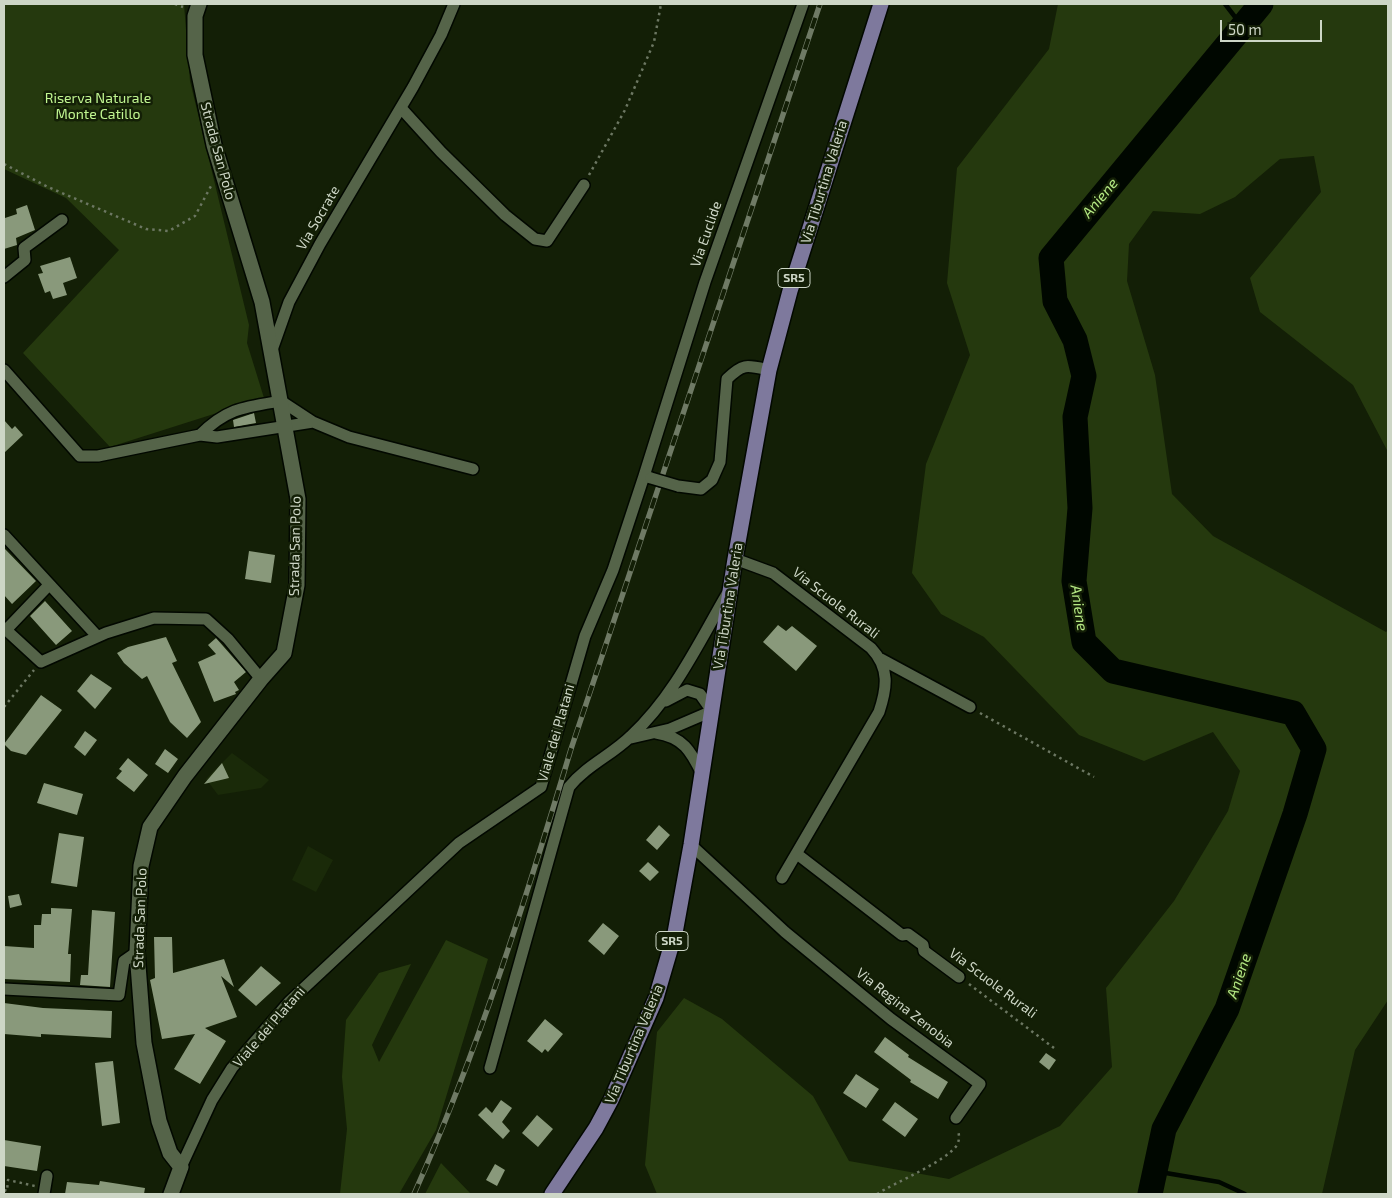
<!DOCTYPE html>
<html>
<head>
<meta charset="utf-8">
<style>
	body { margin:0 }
	#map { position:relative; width:1392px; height:1198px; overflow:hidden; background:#131f06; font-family:"Exo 2",sans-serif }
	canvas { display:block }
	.frame { position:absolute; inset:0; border:5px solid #cdd6c6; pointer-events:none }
	.scale { position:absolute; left:1220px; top:20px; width:102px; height:22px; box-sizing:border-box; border:2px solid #cdd6c6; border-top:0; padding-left:6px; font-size:15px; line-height:18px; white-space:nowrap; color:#cdd6c6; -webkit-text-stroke:4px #131f06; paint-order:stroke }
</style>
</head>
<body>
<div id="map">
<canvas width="1392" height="1198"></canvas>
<div class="frame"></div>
<div class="scale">50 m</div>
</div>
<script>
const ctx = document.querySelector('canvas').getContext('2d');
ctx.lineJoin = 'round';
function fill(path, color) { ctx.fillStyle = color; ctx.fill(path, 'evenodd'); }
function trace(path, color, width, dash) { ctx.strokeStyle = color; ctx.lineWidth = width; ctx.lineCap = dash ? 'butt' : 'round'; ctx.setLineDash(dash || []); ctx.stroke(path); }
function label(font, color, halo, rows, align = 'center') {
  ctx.font = font + ' "Exo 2",sans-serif'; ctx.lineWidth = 5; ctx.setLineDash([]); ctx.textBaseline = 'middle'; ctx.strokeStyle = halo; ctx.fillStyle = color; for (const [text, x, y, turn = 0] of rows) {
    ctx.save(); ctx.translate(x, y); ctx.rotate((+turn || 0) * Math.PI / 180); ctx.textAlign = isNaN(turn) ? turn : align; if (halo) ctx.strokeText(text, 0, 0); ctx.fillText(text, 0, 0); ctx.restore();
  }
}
fill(new Path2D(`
	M232,753L269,780L261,788L218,795L206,779Z
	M308,846L333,860L316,892L292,880Z`), '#1a2a09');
fill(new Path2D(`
	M4,4H184L190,81L249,325L247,343L264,398L110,447L23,353L119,250L66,198L4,169Z
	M1058,4H1388V452L1353,385L1260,312L1250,278L1321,192L1314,156L1280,159L1235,197L1200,214L1153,211L1129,244L1127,281L1155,375L1172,494L1213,536L1386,632L1388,630V1000L1355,1050L1322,1194H657L645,1165L657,1032L684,998L722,1019L813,1096L849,1161L949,1179L1060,1126L1112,1067L1106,988L1174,901L1228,811L1240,771L1213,732L1144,761L1079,735L984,637L941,614L912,573L926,464L970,355L947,283L957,168L1049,49Z
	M446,940L488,959L436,1130L399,1194H340L347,1129L342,1077L346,1020L379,973L411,964L372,1045L379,1062Z
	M441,1163L471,1194H425Z`), '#25390e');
trace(new Path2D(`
	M1225,4L1242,26
	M1154,1171L1219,1182L1245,1194`), '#000700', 4.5);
trace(new Path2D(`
	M1150,1194L1164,1129L1227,1009L1295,814L1314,749L1293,713L1113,671L1084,642L1074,581L1080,508L1075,417L1084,376L1075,340L1055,301L1051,258L1261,4`), '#000700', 25);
fill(new Path2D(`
	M27,205L35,230L16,238L17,245L4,249V215L5,218L17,214L16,209Z
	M70,257L77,278L63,283L67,295L53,299L50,291L45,293L38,274L43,273L40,266Z
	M254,413L256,423L234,427L233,420Z
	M4,420L12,429L15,426L23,435L4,453Z
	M4,548L36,581L12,604L4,595Z
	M249,551L275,555L271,583L245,579Z
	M45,601L72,631L56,645L30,616Z
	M778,625L786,631L792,626L817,646L796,671L763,642Z
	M166,637L177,661L172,663L201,722L187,738L170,722L147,676L142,679L124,663L117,653L128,647Z
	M216,638L246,672L234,682L239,690L235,692L236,694L214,702L198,662L216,654L208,645Z
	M91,674L112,688L95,709L77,691Z
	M41,695L62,710L26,755L11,751L4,744Z
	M85,731L97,740L85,756L74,747Z
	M165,749L178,759L168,773L155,764Z
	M128,758L148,775L134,792L116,778L122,771L119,769Z
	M222,763L229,778L204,784Z
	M44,783L83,794L77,815L37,803Z
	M659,825L670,835L657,850L646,840Z
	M59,833L84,837L77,887L51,883Z
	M648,862L659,872L650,881L639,871Z
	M19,894L22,905L10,908L8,896Z
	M51,908L72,909L68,954H71L70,982L4,979V946L34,948V925H41L42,914H51Z
	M92,910L115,912L110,987L80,985L81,975H88Z
	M603,923L619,936L604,955L588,941Z
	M154,937H172L173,973L224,959L234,987L221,976L237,1017L205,1028L226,1041L200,1084L174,1069L195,1034L162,1039L150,980L155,978Z
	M261,966L281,983L256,1006L238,990Z
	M4,1003L43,1008L112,1011L111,1038L41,1034V1037L4,1034Z
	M545,1019L563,1034L548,1052L545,1049L542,1053L527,1041Z
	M885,1037L909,1055L908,1057L948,1082L938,1099L910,1082L911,1080L874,1052Z
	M1046,1053L1056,1060L1049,1070L1039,1062Z
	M113,1061L120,1123L102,1126L95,1063Z
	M856,1074L879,1089L866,1108L843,1093Z
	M501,1100L512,1108L502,1122L510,1131L503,1139L478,1115L486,1107L492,1113Z
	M895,1102L918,1119L905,1137L882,1120Z
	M537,1115L553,1129L538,1147L522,1133Z
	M4,1140L41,1146L37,1171L4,1166Z
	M495,1164L505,1170L497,1186L486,1180Z
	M100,1181L145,1188L144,1194H65L67,1182L99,1185Z`), '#89997b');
const street = new Path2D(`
	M401,108L441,152L505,215L535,239L547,241L584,185
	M4,277L25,260L24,248L62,220
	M272,350L289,302L320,244L413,87L441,35L454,4
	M4,370L80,456H98L200,435L217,437L313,422
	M200,435C227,408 245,407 281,401L313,422L349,437L473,469
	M644,476L705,282L803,4
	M678,486L701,489L712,480L720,462L727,379C743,363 747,365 769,370
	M4,535L97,636
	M735,559L773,573L871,648C890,668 887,688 879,712L782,878
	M4,628L41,662L106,633L154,618L206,619L228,639L261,679
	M6,630L49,585
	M881,659L970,707
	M656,733C683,737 691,751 702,774
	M631,738L670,729L712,711L700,694L687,690L666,701
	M691,845L785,932L891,1019L980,1084L956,1118
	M797,854L902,935L908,934L923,945L924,951L959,977
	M4,989L119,995L124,961L137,952
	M490,1068L569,787C587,765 612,755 631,736C674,696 698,644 727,594
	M181,1167L212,1100L232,1068L289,1002L459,843L541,787L585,636L613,570L644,476L651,478
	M44,1194L47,1176`);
const secondary = new Path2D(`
	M171,1194L181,1167L170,1153L159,1121L144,1043L137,952L141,866L150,827L185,776L261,679L284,653L297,585L298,499L262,302L214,145L195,55V16L199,4`);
const primary = new Path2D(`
	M552,1194L596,1128L611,1100L656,998L675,933L691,845L735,559L769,370L790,291L881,4`);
trace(street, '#020800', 14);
trace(secondary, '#020800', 18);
trace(primary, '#020800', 18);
trace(new Path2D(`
	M175,4L183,7
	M4,164L48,187L146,229L169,231L195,216L211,186
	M589,175L625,110L654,42L661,4
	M4,707L34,670
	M980,713L1094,777
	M969,984L1054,1048
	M4,1190L7,1191L8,1180L35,1186
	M877,1194C894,1183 947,1161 957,1145C960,1139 959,1135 958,1130`), '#6c7762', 2.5, [2.5, 4]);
trace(street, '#556449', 11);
trace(secondary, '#556449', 15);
trace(primary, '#7e799d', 15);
const rail = new Path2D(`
	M414,1194C478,1051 526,899 571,749L820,4`);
trace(rail, '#6f7a65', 5.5);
trace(rail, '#131f06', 4, [11]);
const streetBridge = new Path2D(`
	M651,478L678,486`);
trace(streetBridge, '#020800', 14, []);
trace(streetBridge, '#556449', 11);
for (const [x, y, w] of [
	[794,278,32],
	[672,941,32]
]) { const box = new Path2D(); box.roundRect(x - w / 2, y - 9.5, w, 19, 4); ctx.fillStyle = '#131f06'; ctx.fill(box); trace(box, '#cdd6c6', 1); }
label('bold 12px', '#cdd6c6', null, [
	["SR5",794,278],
	["SR5",672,941]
]);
label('14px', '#c1f691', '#131f06', [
	["Riserva Naturale",98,98],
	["Monte Catillo",98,114]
]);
label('14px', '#cdd6c6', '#131f06', [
	["Strada San Polo",218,151,75],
	["Via Tiburtina Valeria",824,182,-73],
	["Via Socrate",318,218,-60],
	["Via Euclide",706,234,-71],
	["Strada San Polo",295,546,-89],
	["Via Scuole Rurali",836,603,38],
	["Via Tiburtina Valeria",728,606,-81],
	["Viale dei Platani",556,733,-74],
	["Strada San Polo",140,918,-88],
	["Via Scuole Rurali",993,983,37],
	["Via Regina Zenobia",905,1008,38],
	["Viale dei Platani",269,1027,-49],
	["Via Tiburtina Valeria",634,1044,-67]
]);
label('italic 15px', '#b5e984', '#131f06', [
	["Aniene",1100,198,-50],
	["Aniene",1079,608,81],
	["Aniene",1239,976,-71]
]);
</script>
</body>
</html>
